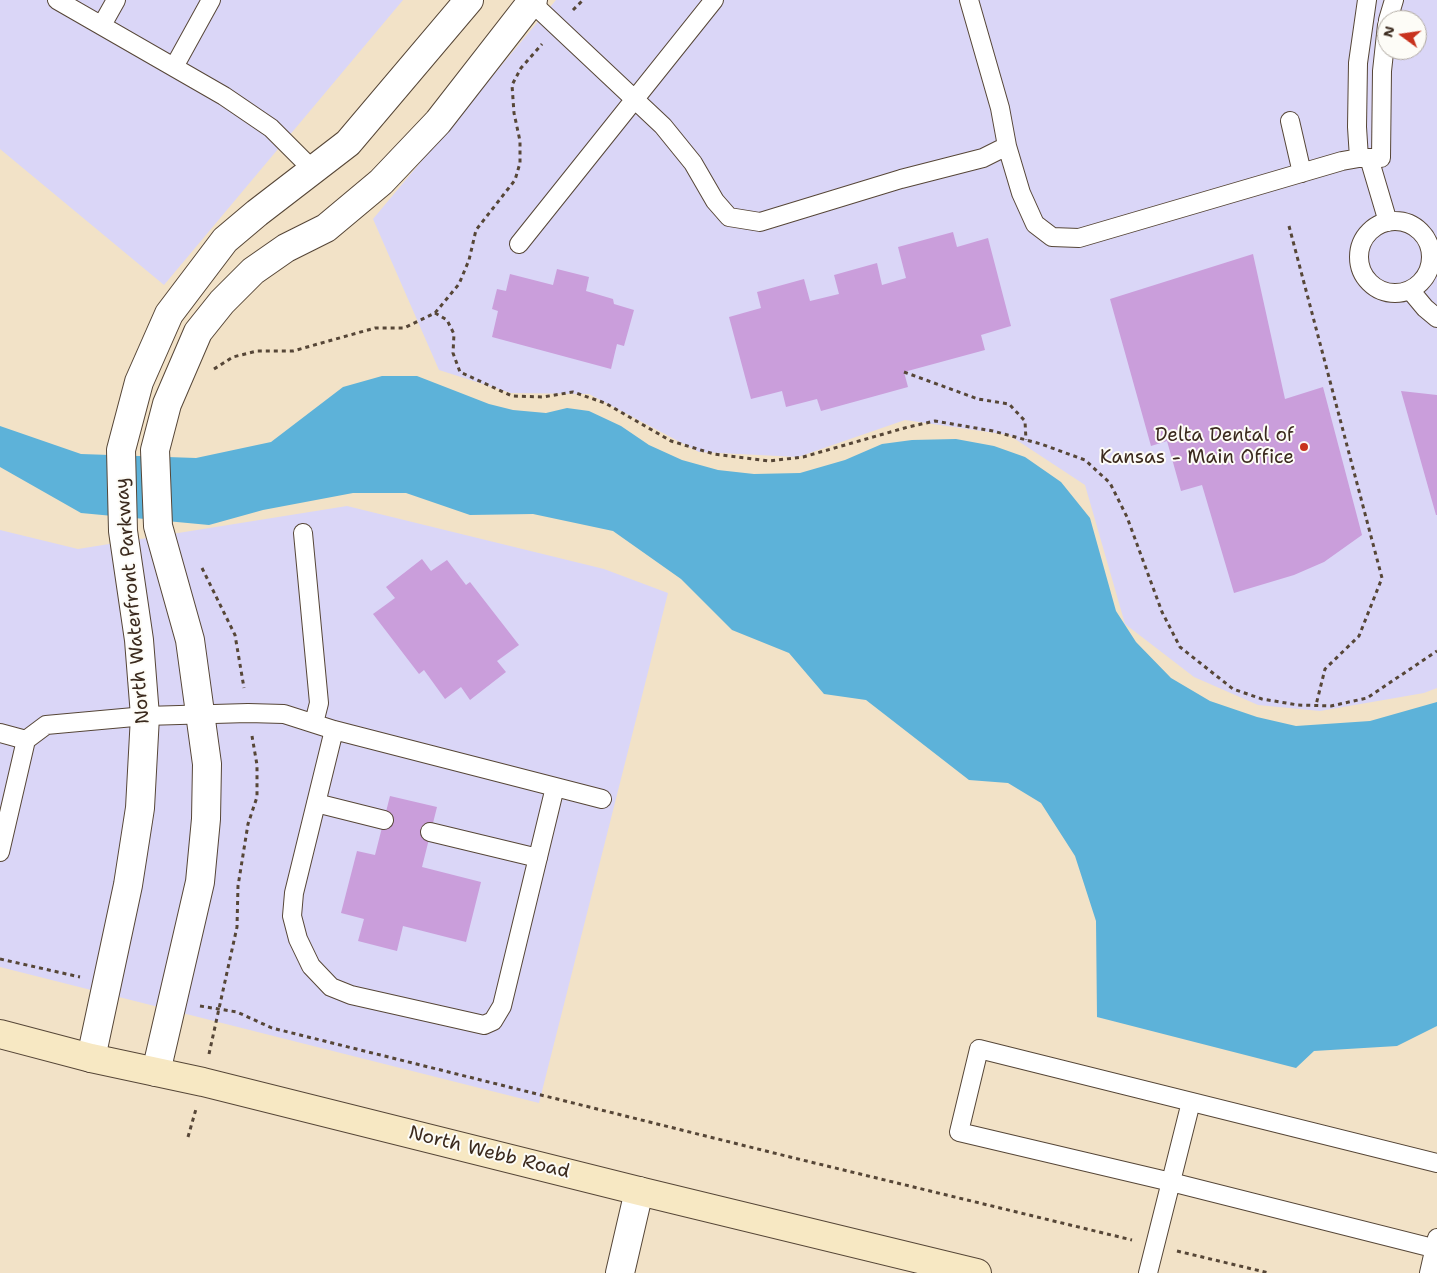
<!DOCTYPE html>
<html>
<head>
<meta charset="utf-8">
<style>
	body { margin:0 }
	#map { position:relative; width:1437px; height:1273px; overflow:hidden; background:#f2e2c7; font-family:"Shantell Sans",sans-serif }
	canvas { display:block }
	.north { position:absolute; left:1377px; top:10px; width:50px; height:50px; box-sizing:border-box; background:#fdfcf7; border:1px solid #afa8a0; border-radius:50%; rotate:284deg; font-size:14px; font-weight:700; line-height:20px; text-align:center; color:#3b2a1e }
	.north::after { content:''; display:block; margin:auto; width:18px; height:22px; background:#c8321e; clip-path:polygon(50% 0,100% 100%,50% 72%,0 100%) }
</style>
</head>
<body>
<div id="map">
<canvas width="1437" height="1273"></canvas>
<div class="north">N</div>
</div>
<script>
const ctx = document.querySelector('canvas').getContext('2d');
ctx.lineJoin = 'round';
function fill(path, color) { ctx.fillStyle = color; ctx.fill(path, 'evenodd'); }
function trace(path, color, width, dash) { ctx.strokeStyle = color; ctx.lineWidth = width; ctx.lineCap = dash ? 'butt' : 'round'; ctx.setLineDash(dash || []); ctx.stroke(path); }
function label(font, color, halo, rows, align = 'center') {
  ctx.font = font + ' "Shantell Sans",sans-serif'; ctx.lineWidth = 4; ctx.setLineDash([]); ctx.textBaseline = 'middle'; ctx.strokeStyle = halo; ctx.fillStyle = color; for (const [text, x, y, turn = 0] of rows) {
    ctx.save(); ctx.translate(x, y); ctx.rotate((+turn || 0) * Math.PI / 180); ctx.textAlign = isNaN(turn) ? turn : align; if (halo) ctx.strokeText(text, 0, 0); ctx.fillText(text, 0, 0); ctx.restore();
  }
}
fill(new Path2D(`
	M0,0H403L164,285L0,149Z
	M556,0H1437V688L1424,693L1320,711L1258,705L1194,677L1125,624L1085,485L1009,435L905,420L798,457L699,452L589,394L511,393L439,370L373,219ZM1387,20H1417V50H1387Z
	M347,506L604,569L668,593L539,1103L0,967V530L78,549Z`), '#dad6f7');
fill(new Path2D(`
	M382,376H417L489,404L513,410L546,413L567,408L589,411L621,426L649,445L682,460L718,470L754,474L800,473L845,460L882,444L912,440L956,439L994,446L1025,457L1061,482L1090,518L1116,611L1136,642L1171,678L1210,701L1257,717L1296,726L1370,721L1437,702V1026L1397,1046L1314,1051L1296,1068L1097,1017L1096,921L1075,856L1041,803L1008,783L969,780L866,700L824,694L789,653L732,630L681,579L613,531L533,514L470,515L406,493H353L263,510L209,525L81,513L0,467V426L81,454L196,458L271,442L343,387Z`), '#5db2d9');
fill(new Path2D(`
	M953,232L957,247L988,238L1011,326L981,335L985,350L904,372L908,387L821,411L817,399L786,407L782,391L751,399L729,317L761,308L757,292L804,279L810,301L839,294L834,275L877,263L882,285L906,278L898,247Z
	M1253,254L1285,399L1323,387L1362,535L1324,562L1294,575L1234,593L1202,485L1181,491L1167,441L1151,446L1110,299Z
	M557,269L589,277L586,291L613,299L614,304L634,310L624,346L617,344L611,369L492,337L498,311L492,309L497,289L506,291L510,274L553,285Z
	M1401,391L1437,395V515H1436Z
	M422,559L431,571L447,560L466,585L470,582L519,645L497,661L506,672L470,700L461,687L445,699L424,670L419,674L373,614L395,598L386,587Z
	M390,796L437,807L422,867L481,882L466,942L403,926L397,951L358,941L364,919L341,913L357,851L375,855Z`), '#ca9edb');
const service = new Path2D(`
	M57,0L224,96L271,128L313,170
	M529,0L663,126L693,163L715,201L729,217L760,222L901,179L983,158L1007,146L1000,108L969,0
	M1367,0L1358,63L1357,127L1359,158H1381L1382,71L1387,25
	M1388,20L1394,0
	M102,25L116,0
	M174,67L211,0
	M1290,121L1302,173
	M1007,146L1021,193L1035,224L1052,237L1079,238L1342,161L1359,158
	M1369,158L1388,222
	M1359 257a36 36 0 1 1 72 0a36 36 0 1 1-72 0Z
	M519,244L714,0
	M1410,290L1425,308L1437,318
	M303,533L319,703L314,723
	M334,730L294,893L292,916L298,939L311,966L331,987L351,995L484,1025L493,1021L502,1006L555,787
	M0,733L26,740
	M316,803L384,820
	M430,832L538,858
	M0,852L26,740L46,725L145,716L248,713L284,714L334,730L602,799
	M1437,1163L979,1049L959,1132L1171,1182L1437,1249
	M1148,1273L1191,1102
	M1429,1273L1437,1238`);
const minor = new Path2D(`
	M91,1058L128,885L140,808L145,716L139,640L123,531L121,450L139,382L169,314L225,240L257,213L348,143L469,0
	M156,1072L200,882L206,819L207,764L190,640L158,526L155,450L167,404L198,332L222,302L253,271L286,248L326,228L381,182L438,122L533,0
	M620,1273L639,1191`);
const secondary = new Path2D(`
	M0,1034L91,1058L203,1082L639,1191L977,1273`);
trace(service, '#564637', 20);
trace(minor, '#564637', 30);
trace(secondary, '#564637', 30);
trace(new Path2D(`
	M573,10L583,0
	M1289,226L1382,578L1359,636L1325,669L1316,705
	M435,313L447,320L454,334L453,353L460,372L512,396L543,397L573,392L605,403L671,441L714,454L769,461L803,457L908,427L935,421L993,431L1041,444L1085,460L1110,483L1127,517L1162,612L1180,647L1233,689L1262,699L1298,705L1331,706L1367,698L1437,651
	M214,369L233,357L257,351H293L375,328H404L435,313L459,284L469,260L476,230L515,180L520,163V141L514,113L512,85L521,68L542,44
	M904,372L978,399L1009,404L1025,421L1026,440
	M202,568L235,635L244,688
	M0,959L80,977
	M200,1006L237,1012L272,1028L790,1157L1132,1240
	M209,1054L237,927L238,886L248,824L257,797V765L252,736
	M188,1137L196,1109
	M1177,1251L1269,1273`), '#564637', 3, [4, 4]);
trace(service, '#fff', 18);
trace(minor, '#fff', 28);
trace(secondary, '#f7e8c3', 28);
for (const [x, y, r, color] of [
	[1304,447,5,"#c8321e"]
]) { const dot = new Path2D(); dot.arc(x, y, r, 0, 2 * Math.PI); ctx.fillStyle = color; ctx.fill(dot); trace(dot, '#fdfcf7', 2); }
label('19px', '#3b2a1e', '#fdfcf7', [
	["Delta Dental of",1294,436],
	["Kansas - Main Office",1294,458]
], 'right');
label('19px', '#3b2a1e', '#fdfcf7', [
	["North Waterfront Parkway",133,601,-95],
	["North Webb Road",489,1153,14]
]);
</script>
</body>
</html>
